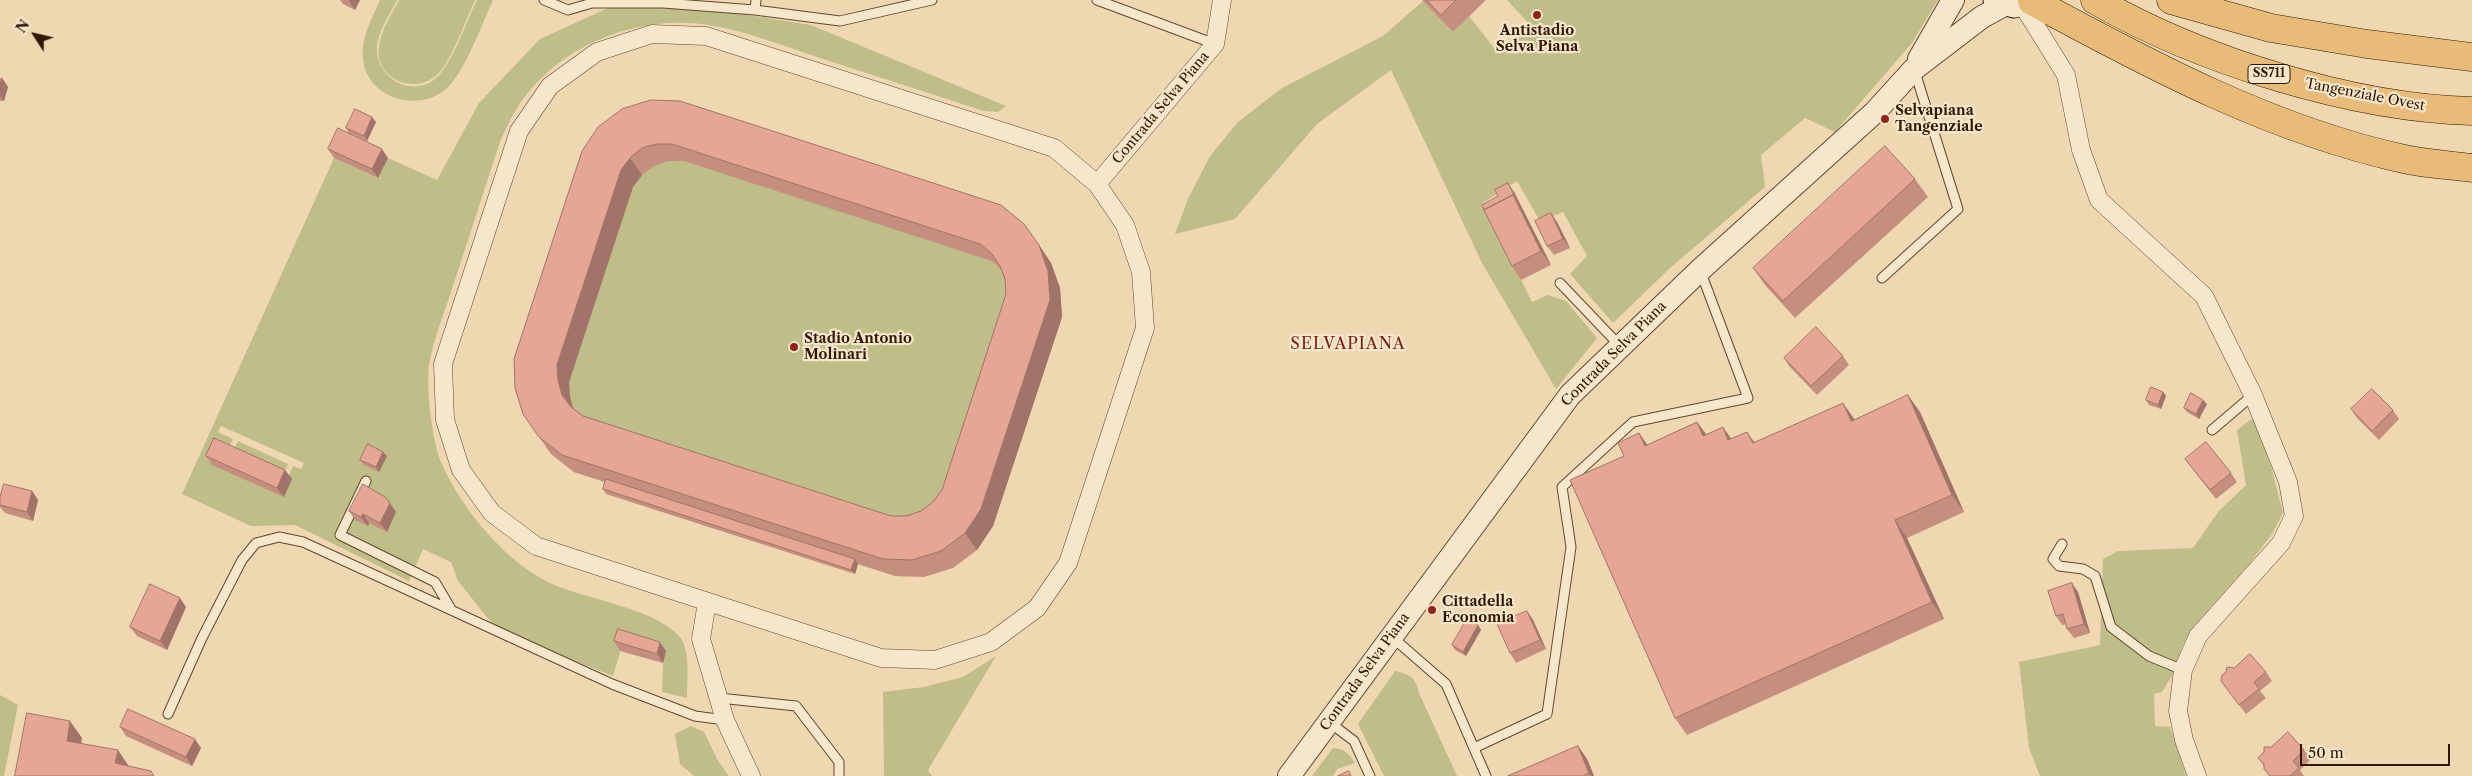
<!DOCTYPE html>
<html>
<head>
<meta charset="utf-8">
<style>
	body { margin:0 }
	#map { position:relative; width:2472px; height:776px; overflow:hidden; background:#efd8b1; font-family:"Libre Caslon Text",serif }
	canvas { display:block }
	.north { position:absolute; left:10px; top:10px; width:50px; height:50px; -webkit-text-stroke:4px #f5e6cc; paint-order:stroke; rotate:305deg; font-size:14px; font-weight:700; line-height:20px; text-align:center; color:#321700 }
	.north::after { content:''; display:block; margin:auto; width:18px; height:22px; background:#321700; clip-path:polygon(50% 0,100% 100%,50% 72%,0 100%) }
	.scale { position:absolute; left:2300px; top:744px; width:150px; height:22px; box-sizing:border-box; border:2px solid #321700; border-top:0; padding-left:6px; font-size:15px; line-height:18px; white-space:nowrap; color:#321700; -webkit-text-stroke:4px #f5e6cc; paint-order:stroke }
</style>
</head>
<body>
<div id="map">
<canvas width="2472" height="776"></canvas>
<div class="north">N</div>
<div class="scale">50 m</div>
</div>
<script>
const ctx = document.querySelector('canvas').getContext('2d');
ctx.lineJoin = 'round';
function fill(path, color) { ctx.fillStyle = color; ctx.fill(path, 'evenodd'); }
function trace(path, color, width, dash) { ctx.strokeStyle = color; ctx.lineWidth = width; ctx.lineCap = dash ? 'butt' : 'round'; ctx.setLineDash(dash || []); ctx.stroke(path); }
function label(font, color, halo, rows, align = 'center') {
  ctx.font = font + ' "Libre Caslon Text",serif'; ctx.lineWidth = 4.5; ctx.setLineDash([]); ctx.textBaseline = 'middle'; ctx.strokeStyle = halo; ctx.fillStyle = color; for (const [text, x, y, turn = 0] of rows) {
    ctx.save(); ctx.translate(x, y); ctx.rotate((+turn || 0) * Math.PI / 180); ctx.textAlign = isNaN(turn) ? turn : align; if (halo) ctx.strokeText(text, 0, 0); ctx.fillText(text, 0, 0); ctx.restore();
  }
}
fill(new Path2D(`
	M380,0H397C390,14 377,33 377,49C377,81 417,100 439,75C455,57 466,22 477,0H493C482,24 467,66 450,85C423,115 366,100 363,58C361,36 372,19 380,0Z
	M399,0H475C466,19 451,62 437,75C413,96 374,78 379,46C381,30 392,14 399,0Z
	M1507,0H1938L1912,43L1835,132L1805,118L1761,155L1765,187L1670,268L1613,323L1570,274L1587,256L1563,212L1540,221L1517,181L1483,203L1532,302L1548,295L1566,301L1597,338L1556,389L1482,263L1391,70L1317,124L1235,219L1175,234L1188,199L1210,156L1238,122L1282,88L1383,36L1423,1L1453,32L1469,16L1494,48L1535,30Z
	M671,7L742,14L811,25L1006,106L998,112L984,111C928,93 873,75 817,57C782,45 745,31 708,25C636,14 557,46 517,108C510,119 505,131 500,142C484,191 468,240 452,289C444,314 433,340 429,365C426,388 432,440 441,462C461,509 509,567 557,586C592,600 654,609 679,636C691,649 687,682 687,698L662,692L663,663L666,651L624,639L613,676L498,631L458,581L451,562L423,549L409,581L295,525L251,526L182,494L334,158L378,178L388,158L437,180L479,103L540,39L608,8ZM221,426L304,463L301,469L293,466L288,477L283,475L288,464L238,441L233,452L228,450L233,439L218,432Z
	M610,144L1036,241C1055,268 1060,284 1062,317L993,526C965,567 945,578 895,576L574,472L551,454Z
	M2253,418L2271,466L2283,513L2272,534L2250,563L2193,627L2182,647L2175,671L2162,692L2154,694L2155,726L2170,727L2186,776H2040L2029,748L2019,662L2100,645L2103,559L2118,551L2193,548L2218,512L2246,485L2237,430Z
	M996,656L928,770L932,776H884L883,692L924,687L963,677Z
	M1395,671C1410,674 1416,678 1419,693L1457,776H1384L1358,724Z
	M0,695L18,705L4,776H0Z
	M691,726L704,732L717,759L729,776H694L680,764L675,734Z
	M1333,748C1345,749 1349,754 1355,763L1337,769L1333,776H1312Z`), '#bfbd88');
const service = new Path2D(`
	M544,0L568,10L592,3H663L755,10L840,21L932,0
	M1097,0L1215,44
	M755,10L756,0
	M1882,278L1958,209L1915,72
	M1560,283L1620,346
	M2212,430L2253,395
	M366,481L340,535L435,582L451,609
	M2062,544L2053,559L2059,566L2083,569L2095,576L2111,627L2149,656L2183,670
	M1392,637L1446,684L1486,776
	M719,698L796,706L839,762V776
	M168,714L202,638L242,560L256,543L279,537L303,542L612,684L695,716L725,720
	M1329,722L1354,741L1370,776
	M1474,748L1547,714L1571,547L1562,487L1633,422L1748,398L1700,270`);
const minor = new Path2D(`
	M2022,4L2066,75L2081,150L2099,200L2204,296L2253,395L2288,482L2294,516L2281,543L2198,636L2183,670L2178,711L2184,740L2197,776
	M652,34L706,36L1054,148L1097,184L1125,225L1141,272L1145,328L1068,563L1037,608L991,642L935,660L881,658L536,546L492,513L461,470L445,420L443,364L519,131L550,86L597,52Z
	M1097,184L1215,44L1222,0
	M707,602L701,639L725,720L751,776`);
const tertiary = new Path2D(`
	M1919,59L1953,0
	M1289,776L1570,395L1700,270L1875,112L1914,69L1982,17L2006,4`);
const secondary = new Path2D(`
	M1996,0L2014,5L2034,0`);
const primary = new Path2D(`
	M2095,0C2199,60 2352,108 2472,111
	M2171,0L2271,28L2367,44L2472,57
	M2032,1C2150,65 2272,130 2404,159C2426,164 2450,165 2472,168`);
trace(service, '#61472c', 11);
trace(minor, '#61472c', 19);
trace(tertiary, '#61472c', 24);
trace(secondary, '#321700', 27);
trace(primary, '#321700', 29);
trace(service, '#f5e6cc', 9);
trace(minor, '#f5e6cc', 18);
trace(tertiary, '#f5e6cc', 22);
trace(secondary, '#f5e6cc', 25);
trace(primary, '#e8bc78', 28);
fill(new Path2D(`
	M340,0H360L355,10L343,4Z
	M1422,0H1486L1453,32Z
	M0,78H2L8,87L4,101H0Z
	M622,109L1039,245L1051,263L1060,288L1062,317L993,526L977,550L953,568L924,577L895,576L858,564L855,574L606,494L603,489L605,482L574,472L551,454L523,414ZM669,161H684L992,261L1001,269L1005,279L1006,294L942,490L933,502L921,511L906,516H891L583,416L573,408L570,397L569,382L633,187L642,175L654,166Z
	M376,122L367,141L349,133L346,128Z
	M328,149L388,158L378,178L334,158Z
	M1915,179L1928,197L1795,318L1765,285L1753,268Z
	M1514,192L1551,265L1521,280L1512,266Z
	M1557,222L1570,248L1554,255L1547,246Z
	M1843,356L1849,365L1817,395L1790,367L1784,358Z
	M2163,392L2166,396L2161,409L2149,405L2146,400Z
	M2207,404L2199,419L2187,412L2184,408Z
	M2351,409L2393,410L2399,419L2379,440L2357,418Z
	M1920,412L1964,512L1907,538L1944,619L1687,735L1675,718L1624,456L1639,433L1647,445L1697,422L1706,434L1755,442L1855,419Z
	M206,456L285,470L292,479L284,497L212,465Z
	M387,456L379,472L364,465L360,460Z
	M2185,459L2231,473L2237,482L2216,499Z
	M32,491L38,500L33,521L5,513L0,507V497Z
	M349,511L396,512L387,532L369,523L368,526L355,520Z
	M2078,592L2090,633L2074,638L2067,629L2066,624L2062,625L2056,616Z
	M186,607L167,650L137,636L130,627Z
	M1527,611L1533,620L1546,649L1516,663L1510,653Z
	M1478,625L1481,630L1466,656L1455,650L1452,645Z
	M614,641L666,651L663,663L620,651Z
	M2266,672L2272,681L2260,691L2266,698L2246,714L2221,681Z
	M120,727L201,748L192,766L126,736Z
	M1578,746L1587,759L1594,776H1508Z
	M2304,750L2311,759L2300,770L2304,776H2269L2264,769V766L2258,758Z`), '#c58f7f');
fill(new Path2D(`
	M349,0H360L355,10L349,1Z
	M2,78L8,87L4,101L0,96V83Z
	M372,117L376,122L367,141L364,136Z
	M382,149L388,158L378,178L372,169Z
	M630,158L642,175L633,187L569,382L570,397L574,412L562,395L558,380L557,365L621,170Z
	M1508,183L1514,192L1551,265L1541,251Z
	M1551,213L1557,222L1570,248L1563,239Z
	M1039,245L1051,263L1060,288L1062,317L993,526L977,550L965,533Z
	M2163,392L2166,396L2161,409L2158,405Z
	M1908,395L1920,412L1964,512L1952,495Z
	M2203,400L2207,404L2199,419L2196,414Z
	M1843,403L1855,420L1851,421Z
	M1697,422L1709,439L1703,436Z
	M1723,427L1735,444L1728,440Z
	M1747,432L1759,449L1753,443Z
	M1639,433L1651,450L1645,446Z
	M383,452L387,456L379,472L376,467Z
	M285,470L292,479L284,497L277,488Z
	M32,491L38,500L33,521L27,512Z
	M390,503L396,512L387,532L380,523Z
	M363,514L369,523L368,526L361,517Z
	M1895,520L1907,538L1944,619L1932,602Z
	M855,559L858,564L855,574L851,570Z
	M2072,583L2078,592L2090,633L2084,624Z
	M180,598L186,607L167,650L160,641Z
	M1527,611L1533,620L1546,649L1540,640Z
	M1478,625L1481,630L1466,656L1463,652Z
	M660,642L666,651L663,663L657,654Z
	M70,721L82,738L79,758L67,741Z
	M195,739L201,748L192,766L186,757Z
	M1578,746L1587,759L1594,776H1591L1589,773Z
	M118,750L130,768L115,763Z`), '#a07468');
const building = new Path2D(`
	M1427,0H1456L1441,15Z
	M651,100L680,101L1001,205L1024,224L1039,245L1048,271L1050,300L981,509L965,533L941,551L912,560L883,559L562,455L539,437L523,414L515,388L514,359L582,151L598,127L622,109ZM657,144H672L980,244L992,254L1000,266L1005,279L1006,294L942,490L933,502L921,511L906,516H891L583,416L571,407L562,395L558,380L557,365L621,170L630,158L642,148Z
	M355,109L372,117L364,136L346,128Z
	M338,128L382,149L372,169L328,149Z
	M1885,146L1915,179L1783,301L1753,268Z
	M1508,183L1516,199L1513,195L1484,210L1482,205L1498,196L1495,190Z
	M1513,195L1541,251L1512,266L1484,210Z
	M1551,213L1563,239L1547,246L1535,221Z
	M1816,327L1843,356L1811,386L1784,358Z
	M2151,387L2163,392L2158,405L2146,400Z
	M2372,389L2393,410L2372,431L2351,409Z
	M2191,393L2203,400L2196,414L2184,408Z
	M1908,395L1952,495L1895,520L1932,602L1675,718L1570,480L1624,456L1618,443L1639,433L1645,446L1697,422L1703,436L1723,427L1728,440L1747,432L1753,443L1843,403L1851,421Z
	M214,438L285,470L277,488L206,456Z
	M2206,442L2231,473L2210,490L2185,459Z
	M368,444L383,452L376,467L360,460Z
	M606,479L855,559L851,570L603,489Z
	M4,484L32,491L27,512L0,505V497Z
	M363,484L385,497L390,503L380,523L363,514L361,517L349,511Z
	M2072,583L2084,624L2067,629L2063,614L2056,616L2048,591Z
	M150,584L180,598L160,641L130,627Z
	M1527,611L1540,640L1510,653L1497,624Z
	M1467,619L1478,625L1463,652L1452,645Z
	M618,629L660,642L657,654L614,641Z
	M2250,654L2266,672L2254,682L2259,689L2239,705L2221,681L2222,675L2226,672L2227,667L2234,668Z
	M128,709L195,739L186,757L120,727Z
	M27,713L70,721L67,741L118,750L115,763L151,771L154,776H15Z
	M2288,732L2304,750L2293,761L2299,768L2290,776H2270L2264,769V764L2258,758L2264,752V747H2271Z
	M1578,746L1589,773L1583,776H1508Z
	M1349,771L1351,776H1338Z`);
fill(building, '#e5a694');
trace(building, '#a07468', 1);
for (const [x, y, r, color] of [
	[1537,15,5,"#8f2418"],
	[1885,119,5,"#8f2418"],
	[794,347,5,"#8f2418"],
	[1432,610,5,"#8f2418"]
]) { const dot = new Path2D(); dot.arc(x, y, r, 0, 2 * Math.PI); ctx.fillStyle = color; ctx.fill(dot); trace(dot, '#f5e6cc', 2); }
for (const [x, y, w] of [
	[2269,74,42]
]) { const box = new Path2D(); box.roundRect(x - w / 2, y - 9.5, w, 19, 4); ctx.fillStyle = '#f5e6cc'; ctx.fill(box); trace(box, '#321700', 1); }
label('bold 12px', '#321700', null, [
	["SS711",2269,74]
]);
label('bold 14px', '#321700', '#f5e6cc', [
	["Antistadio",1537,31,"center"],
	["Selva Piana",1537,47,"center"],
	["Selvapiana",1895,111],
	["Tangenziale",1895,127],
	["Stadio Antonio",804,339],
	["Molinari",804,355],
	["Cittadella",1442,602],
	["Economia",1442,618]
], 'left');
label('14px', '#321700', '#f5e6cc', [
	["Tangenziale Ovest",2365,95,11],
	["Contrada Selva Piana",1161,108,-50],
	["Contrada Selva Piana",1614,354,-45],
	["Contrada Selva Piana",1365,672,-54]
]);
ctx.letterSpacing = '1px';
label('16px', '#7a1f14', '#f5e6cc', [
	["SELVAPIANA",1348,344]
]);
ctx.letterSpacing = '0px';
</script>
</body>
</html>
